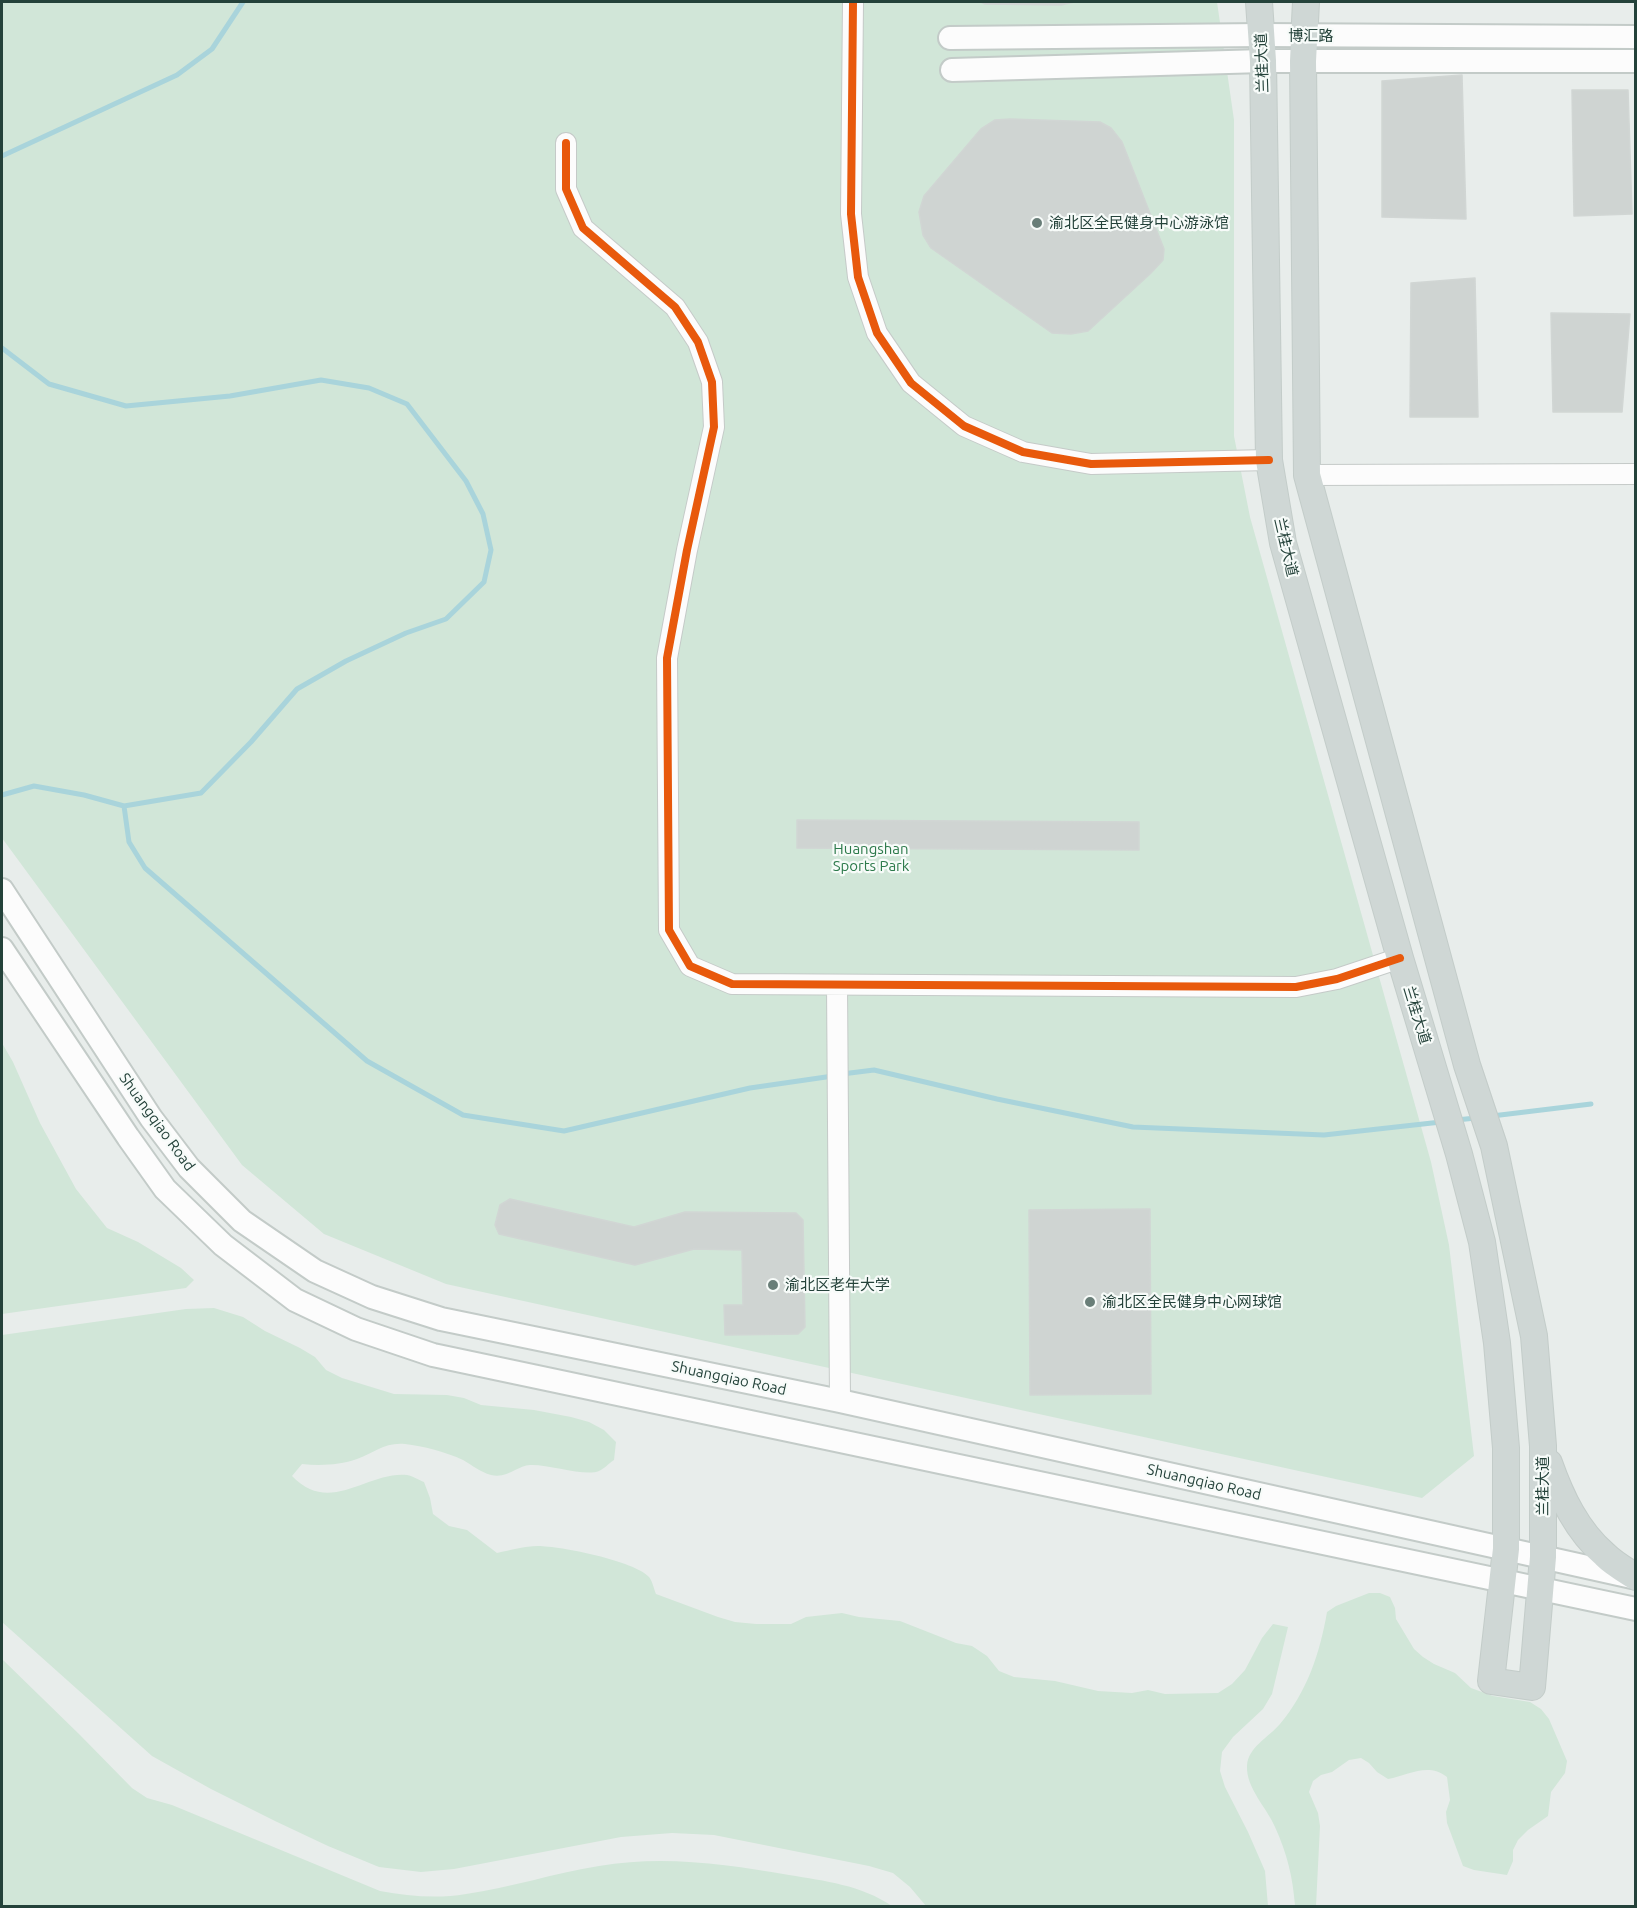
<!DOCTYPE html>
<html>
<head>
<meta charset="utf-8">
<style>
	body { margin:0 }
	#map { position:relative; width:1637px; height:1908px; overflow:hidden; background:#e8edeb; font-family:Ubuntu,sans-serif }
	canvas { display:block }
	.frame { position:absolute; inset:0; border:3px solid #24423a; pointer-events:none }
</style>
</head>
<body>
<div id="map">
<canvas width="1637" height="1908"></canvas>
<div class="frame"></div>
</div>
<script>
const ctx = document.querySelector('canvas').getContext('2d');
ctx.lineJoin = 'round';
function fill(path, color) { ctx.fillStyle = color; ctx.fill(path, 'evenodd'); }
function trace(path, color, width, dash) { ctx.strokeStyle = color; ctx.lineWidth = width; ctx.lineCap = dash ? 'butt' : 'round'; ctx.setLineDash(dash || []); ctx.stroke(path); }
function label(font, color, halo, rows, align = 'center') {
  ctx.font = font + ' Ubuntu,"Noto Sans SC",sans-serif'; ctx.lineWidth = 4.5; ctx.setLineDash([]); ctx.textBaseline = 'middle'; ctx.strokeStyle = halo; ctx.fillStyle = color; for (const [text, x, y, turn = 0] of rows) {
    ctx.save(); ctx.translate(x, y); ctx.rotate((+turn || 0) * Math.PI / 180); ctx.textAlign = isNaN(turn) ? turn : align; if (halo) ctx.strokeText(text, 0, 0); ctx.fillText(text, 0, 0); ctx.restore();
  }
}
fill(new Path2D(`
	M2,2H1217L1234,120V436L1250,517L1431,1162L1449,1245L1474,1456L1422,1498L446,1284L324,1234L242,1165L2,838Z
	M2,1043L13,1062L40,1123L76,1189L107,1228L138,1242L181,1268L194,1280L186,1288L2,1314Z
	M214,1308L243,1317L265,1331L300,1348L315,1357L326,1370L342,1378L394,1394L447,1395L464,1398L481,1405L534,1410L571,1417L589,1422L604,1430L616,1442L614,1460C609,1463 604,1469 599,1471C585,1477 549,1464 530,1465C518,1465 508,1479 491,1475C480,1472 472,1465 463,1460C446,1452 423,1446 405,1444C385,1442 374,1453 357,1459C340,1465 320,1466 302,1464L292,1476C330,1516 367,1471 407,1475C413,1476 419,1480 424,1482L430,1498L433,1514L449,1526L467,1530L497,1553C511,1550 524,1546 538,1546C560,1546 635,1561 649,1577C652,1580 654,1589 656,1594L718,1617L735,1622L756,1624H791L806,1617L842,1613L859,1617L900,1621L956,1643L972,1646L987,1656L999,1671L1014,1677L1055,1681L1098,1691L1132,1693L1148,1690L1165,1694L1218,1693L1232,1684L1245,1670L1262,1638L1273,1624L1288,1627L1272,1694L1263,1709L1233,1737L1222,1752L1220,1771L1225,1787L1248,1832L1265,1871L1268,1906H926L910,1887L893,1873L869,1866L714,1835L672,1833L621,1837L454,1869L421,1872L379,1867L328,1846L275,1821L211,1789L152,1756L2,1622V1335L186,1309Z
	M1369,1593H1380L1390,1597L1395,1608L1396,1619L1414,1649L1423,1657L1434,1664L1455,1673L1471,1688L1493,1696L1530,1702L1541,1709L1549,1719L1567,1761L1565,1773L1551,1792L1548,1816L1528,1830L1518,1840L1513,1850V1861L1507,1875L1474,1870L1463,1866L1447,1823L1446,1812L1450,1800L1447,1777C1428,1762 1409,1775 1388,1779L1377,1772L1369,1763L1361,1758L1349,1760L1332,1772L1321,1775L1313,1781L1309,1792L1318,1813L1320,1826L1316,1906H1295C1293,1878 1287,1853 1275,1827C1267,1808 1246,1788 1247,1766C1248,1747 1268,1738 1280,1724C1307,1692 1320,1653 1327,1612L1336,1606Z
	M2,1659L80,1735L132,1788L147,1798L172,1805L380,1891C408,1896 437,1899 466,1894C510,1888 554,1873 599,1866C663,1855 726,1864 789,1875C825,1881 861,1885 892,1906H2Z`), '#d1e6d8');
trace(new Path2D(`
	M2,156L177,75L212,49L243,2
	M2,348L49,384L126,406L230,396L321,380L369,388L407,404L466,481L483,514L491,550L484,582L446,619L406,633L346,661L297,689L251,742L201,793L124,806L84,795L34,786L2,795
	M124,806L129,842L145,868L367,1061L463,1115L564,1131L750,1088L833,1076
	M842,1074L874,1070L997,1099L1133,1127L1324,1135L1441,1122
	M1492,1116L1591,1104
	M1456,1120L1476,1118`), '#a9d4db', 5);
const building = new Path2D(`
	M981,2H1074L1061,5L985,4Z
	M1462,75L1466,219L1382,217V81Z
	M1572,90H1628L1632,214L1574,216Z
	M1010,119L1100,122L1111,128L1122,142L1164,249L1163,260L1151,273L1088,331L1071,334L1052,333L931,248L923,235L919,212L924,196L981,129L995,120Z
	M1475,278L1478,417H1410L1411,283Z
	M1551,313L1630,314L1622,412H1553Z
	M797,820L1139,822V850L797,848Z
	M510,1199L634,1227L685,1212L796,1213L803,1220L805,1327L798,1334L725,1335L724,1305H743L742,1250L694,1249L635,1265L499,1234L495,1225L500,1205Z
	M1150,1209L1151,1394L1030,1395L1029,1210Z`);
fill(building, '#cfd4d2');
trace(building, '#d1d6d4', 1.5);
const tertiary = new Path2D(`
	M853,2L851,214L858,277L877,333L911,383L964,426L1023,452L1091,464L1269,460
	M566,143V189L583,228L675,307L698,342L712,382L714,427L687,550L667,658L669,930L690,966L732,984L1296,987L1337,979L1400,958
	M1307,475L1636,474
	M837,985L840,1401`);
const secondary = new Path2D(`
	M950,38L1261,35L1636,37
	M952,70L1263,61H1636
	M2,890L151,1118L189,1168L242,1221L315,1271L372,1297L441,1319L840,1401L1632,1577
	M2,949L128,1137L165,1189L223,1245L295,1300L356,1329L433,1355L1636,1609`);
const primary = new Path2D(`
	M1259,2L1263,61L1269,460L1283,543L1400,958L1459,1154L1482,1242L1497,1343L1506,1448V1549L1491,1681L1532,1687L1543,1557V1446L1534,1336L1494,1146L1467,1065L1307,475L1303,61L1306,2
	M1549,1463C1561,1497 1577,1531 1605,1555C1614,1564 1625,1570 1636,1577`);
trace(tertiary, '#c5cac8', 22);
trace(secondary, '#c3cbc8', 26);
trace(primary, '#c3ccc9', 28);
trace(tertiary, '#fcfcfc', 20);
trace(secondary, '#fcfcfc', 22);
trace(primary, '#cfd7d5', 26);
trace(new Path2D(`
	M853,2L851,214L858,277L877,333L911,383L964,426L1023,452L1091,464L1269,460
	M566,143V189L583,228L675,307L698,342L712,382L714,427L687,550L667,658L669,930L690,966L732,984L1296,987L1337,979L1400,958`), '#e8590c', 8);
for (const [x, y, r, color] of [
	[1037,223,6,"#697e78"],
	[773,1285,6,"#697e78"],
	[1090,1302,6,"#697e78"]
]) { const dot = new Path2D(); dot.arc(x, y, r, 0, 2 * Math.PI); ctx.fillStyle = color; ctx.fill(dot); trace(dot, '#f7fbf9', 2); }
label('15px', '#24423a', '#f7fbf9', [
	["博汇路",1311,36],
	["兰桂大道",1262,63,-92],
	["兰桂大道",1286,547,77],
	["兰桂大道",1417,1015,73],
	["Shuangqiao Road",157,1122,54],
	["Shuangqiao Road",729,1378,12],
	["Shuangqiao Road",1204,1482,13],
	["兰桂大道",1543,1486,-90]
]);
label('15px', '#24423a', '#f7fbf9', [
	["渝北区全民健身中心游泳馆",1049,223],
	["渝北区老年大学",785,1285],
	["渝北区全民健身中心网球馆",1102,1302]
], 'left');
label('15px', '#2d7a4b', '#f7fbf9', [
	["Huangshan",871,849],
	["Sports Park",871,866]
]);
</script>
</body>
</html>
